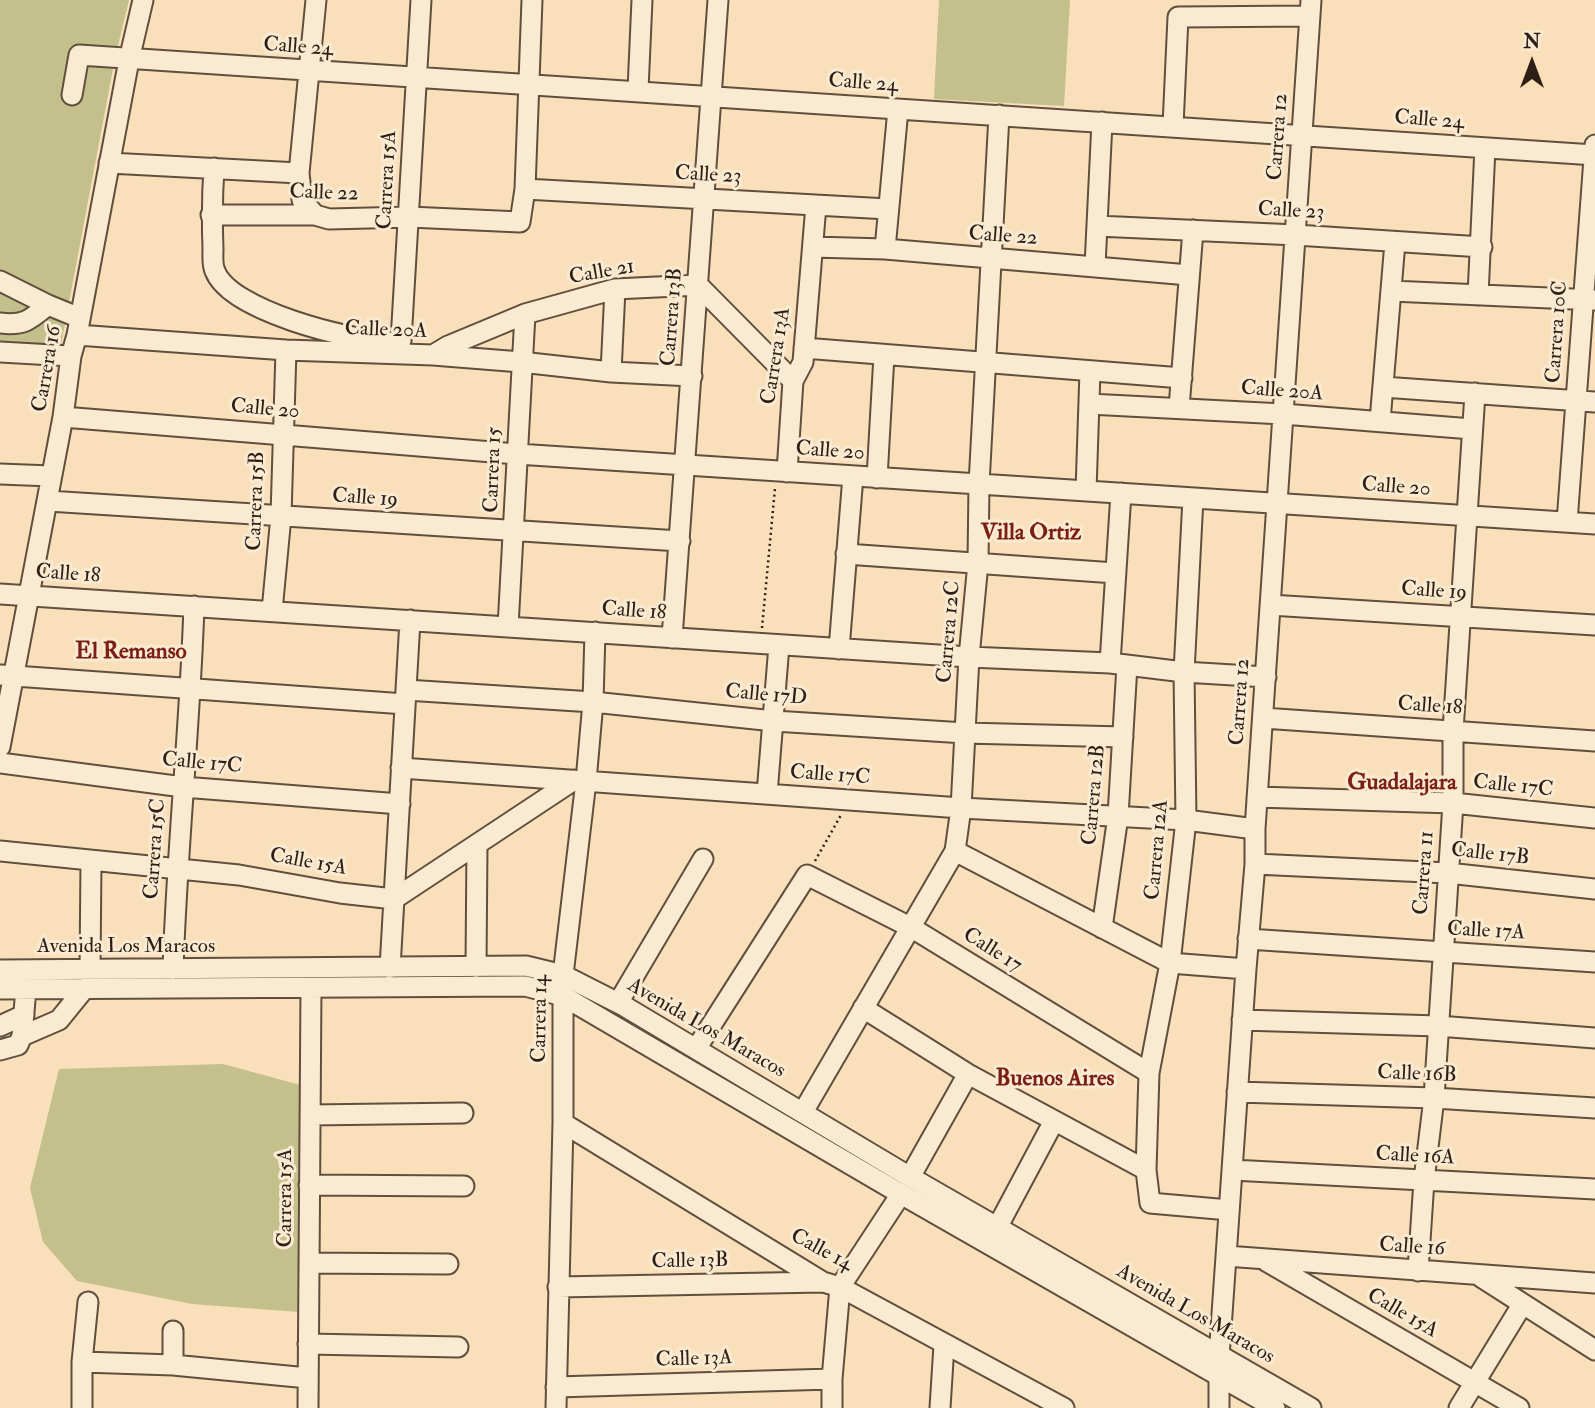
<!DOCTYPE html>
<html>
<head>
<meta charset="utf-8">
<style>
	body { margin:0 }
	#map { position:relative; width:1595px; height:1408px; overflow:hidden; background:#f9dfba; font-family:"IM FELL Double Pica",serif }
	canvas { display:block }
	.north { position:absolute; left:1497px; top:28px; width:70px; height:70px; -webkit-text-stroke:5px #fbead2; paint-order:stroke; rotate:0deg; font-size:19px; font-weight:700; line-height:28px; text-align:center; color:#2d1f15 }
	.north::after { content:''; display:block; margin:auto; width:24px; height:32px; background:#2d1f15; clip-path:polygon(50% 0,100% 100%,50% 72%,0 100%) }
</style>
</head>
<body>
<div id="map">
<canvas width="1595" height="1408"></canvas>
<div class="north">N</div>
</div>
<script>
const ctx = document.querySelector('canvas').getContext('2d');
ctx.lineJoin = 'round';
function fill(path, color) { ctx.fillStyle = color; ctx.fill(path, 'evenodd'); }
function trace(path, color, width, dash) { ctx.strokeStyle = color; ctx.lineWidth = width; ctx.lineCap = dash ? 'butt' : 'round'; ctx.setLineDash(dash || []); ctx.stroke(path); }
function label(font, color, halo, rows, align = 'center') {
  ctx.font = font + ' "IM FELL Double Pica",serif'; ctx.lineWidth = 6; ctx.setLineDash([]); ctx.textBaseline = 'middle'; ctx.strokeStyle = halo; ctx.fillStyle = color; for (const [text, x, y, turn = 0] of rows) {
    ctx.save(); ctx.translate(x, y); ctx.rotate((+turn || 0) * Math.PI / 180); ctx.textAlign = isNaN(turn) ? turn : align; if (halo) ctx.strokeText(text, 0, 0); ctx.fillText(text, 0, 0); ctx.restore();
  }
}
fill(new Path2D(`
	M0,0H129L115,58L61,345L0,342Z
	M939,0H1070L1064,106L934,99Z
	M223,1064L304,1086L299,1312L192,1304L77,1281L43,1242L30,1188L59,1069Z`), '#c3c08c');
const minor = new Path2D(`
	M638,90L642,0
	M72,95L79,55L1595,155
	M1173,126L1178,17L1310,16
	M109,163L299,173
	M214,168C212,196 212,222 213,249C213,256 212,265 215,271C230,311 349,340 389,342
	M525,189L888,209
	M211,215H315L329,219L409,217L520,222L525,189L532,0
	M315,215L302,200L299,173L316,0
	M1097,226L1296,235L1482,247
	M813,247L885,249L1189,275
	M885,249L898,109
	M1095,266L1102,122
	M0,281L48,305L80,318
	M1391,291L1595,300
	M1478,295L1485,148
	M0,323C24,326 30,320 48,305
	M77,335L286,350L433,355L521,362L611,372L692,376
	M401,341L421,0
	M804,348L1182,378
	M0,352L71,356
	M433,355L448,346L525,314L615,289L698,285L793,381
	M611,372L615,289
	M1383,387L1595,402
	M1089,404L1283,414L1472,429
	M1179,408L1193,230
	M63,417L517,454L1595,524
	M1380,421L1395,242
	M787,472L793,381L803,362L816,205
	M0,474L51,476
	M877,478L884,355
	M1086,491L1090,371
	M1193,498L1184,672L1186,820L1170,963L1149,1073L1146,1170L1150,1203L1229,1210
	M48,501L680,541
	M1567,522L1595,145
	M846,554L1115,573
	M0,594L969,657L1110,663L1184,672L1266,677
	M1270,605L1595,625
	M272,611L281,516L286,350
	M508,627L525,314
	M672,638L718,0
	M839,649L853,476
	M1110,663L1121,493
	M1,675L405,704
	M406,690L593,702L774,721L965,733L1123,737
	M1263,718L1595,741
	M0,747L63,417L71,356L77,335L129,60L143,0
	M0,763L183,787L400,804
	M401,768L961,808L1186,820L1255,829
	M767,794L779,645
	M1257,797L1453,803L1595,818
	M0,851L239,875L340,893L394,899L574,780
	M955,851L1170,963L1246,969
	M1255,864L1448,873L1595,889
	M1102,928L1118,816L1127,665
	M1248,939L1595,962
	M476,967L477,845
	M390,968L410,620
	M173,969C177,848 190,727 194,606
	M0,970L526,966L563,975L624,1006L910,1177L1311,1408
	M90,970L91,861
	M0,989L525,986L563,996L901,1194L1275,1408
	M618,1003L703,859
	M863,1008L968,1074L1146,1170
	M1242,1020L1438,1026L1595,1038
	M0,1026L24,1015
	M22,1036L59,1020L85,988
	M696,1049L807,875L912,928L1149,1073
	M0,1050L18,1045L22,1036L26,988
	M1237,1092L1434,1098L1595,1108
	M803,1112L955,851L961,808L969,657L978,563L979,484L999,115
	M310,1115L463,1113
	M563,1123L823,1282L840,1287L1064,1408
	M1232,1170L1595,1189
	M910,1177L968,1074
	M309,1185L464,1186
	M998,1226L1054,1121
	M1226,1256L1595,1283
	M1266,1261L1519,1408
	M309,1263L448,1264
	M1418,1271L1424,1180L1434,1098L1453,803V731L1475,393
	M1481,1277L1595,1350
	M558,1287L822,1282
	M173,1331V1365
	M308,1344L458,1347
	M82,1362L173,1365L308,1378
	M556,1387L832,1379
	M82,1408V1362L88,1302
	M308,1408L311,988
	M556,1408L563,1123V975L586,781L593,702L595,632
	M832,1408V1379L840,1287L901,1194
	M940,1408L944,1345
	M1219,1408V1357L1246,969L1255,864V829L1311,0
	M1459,1408L1522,1305`);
trace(minor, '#604f3e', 23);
trace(new Path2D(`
	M762,628L775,488
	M815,861L841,815`), '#2d1f15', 2.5, [2, 3.5]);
trace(minor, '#fbead2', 19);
label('21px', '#2d1f15', '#fbead2', [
	["Calle 24",298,48,4],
	["Calle 24",863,84,4],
	["Calle 24",1429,121,4],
	["Carrera 12",1279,137,-86],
	["Calle 23",708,176,3],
	["Carrera 15A",388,180,-87],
	["Calle 22",324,194,2],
	["Calle 23",1291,212,3],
	["Calle 22",1003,237,4],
	["Calle 21",602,273,-10],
	["Carrera 13B",673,317,-86],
	["Calle 20A",386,331,2],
	["Carrera 10C",1558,332,-86],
	["Carrera 13A",777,356,-81],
	["Carrera 16",48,369,-80],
	["Calle 20A",1282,392,4],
	["Calle 20",265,410,5],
	["Calle 20",830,452,4],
	["Carrera 15",494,470,-88],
	["Calle 20",1396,488,4],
	["Calle 19",365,499,4],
	["Carrera 15B",257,501,-88],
	["Calle 18",68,575,4],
	["Calle 19",1434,592,4],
	["Calle 18",634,612,4],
	["Carrera 12C",950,632,-85],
	["Calle 17D",766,696,5],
	["Carrera 12",1241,702,-86],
	["Calle 18",1430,707,4],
	["Calle 17C",202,764,5],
	["Calle 17C",830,776,4],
	["Calle 17C",1513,787,6],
	["Carrera 12B",1095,795,-85],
	["Carrera 15C",156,849,-86],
	["Carrera 12A",1158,850,-85],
	["Calle 17B",1490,855,6],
	["Calle 15A",308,863,10],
	["Carrera 11",1425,873,-86],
	["Calle 17A",1486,932,3],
	["Avenida Los Maracos",126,947],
	["Calle 17",992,951,32],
	["Carrera 14",541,1019,-89],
	["Avenida Los Maracos",706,1029,30],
	["Calle 16B",1417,1075,2],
	["Calle 16A",1415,1157,3],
	["Carrera 15A",286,1198,-90],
	["Calle 16",1412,1248,4],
	["Calle 14",821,1251,28],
	["Calle 13B",690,1262,-1],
	["Calle 15A",1402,1314,30],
	["Avenida Los Maracos",1195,1315,30],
	["Calle 13A",694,1360,-2]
]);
label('bold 23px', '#7a1f14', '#fbead2', [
	["Villa Ortiz",1031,534],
	["El Remanso",131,653],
	["Guadalajara",1402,784],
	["Buenos Aires",1055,1080]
]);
</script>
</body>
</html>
